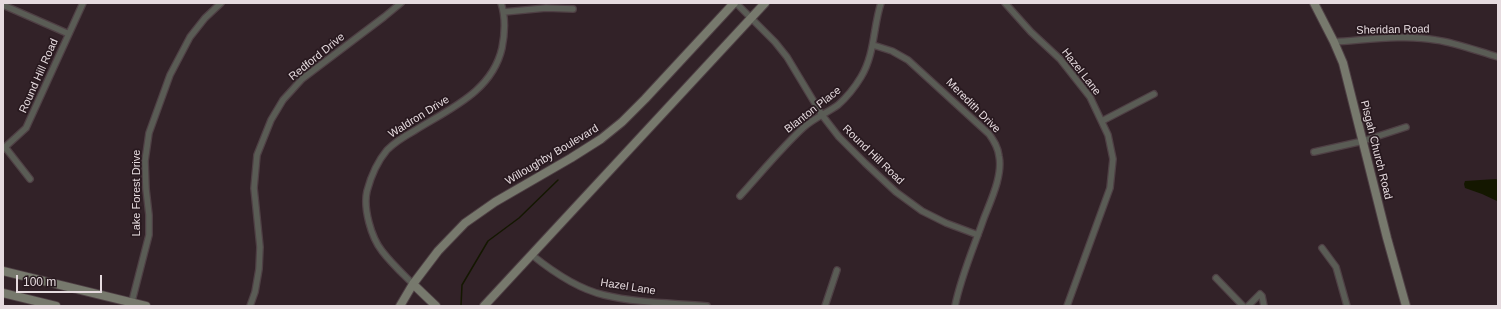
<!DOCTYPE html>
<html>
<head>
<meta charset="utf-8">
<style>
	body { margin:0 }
	#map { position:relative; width:1501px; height:309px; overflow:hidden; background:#322228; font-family:Helvetica,sans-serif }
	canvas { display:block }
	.frame { position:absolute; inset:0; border:4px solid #e6dbdf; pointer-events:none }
	.scale { position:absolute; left:16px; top:275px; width:86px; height:18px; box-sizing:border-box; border:2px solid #e6dbdf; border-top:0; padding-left:5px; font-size:12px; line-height:14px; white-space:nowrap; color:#e6dbdf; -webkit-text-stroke:3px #28191f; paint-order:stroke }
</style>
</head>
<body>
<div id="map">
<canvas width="1501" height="309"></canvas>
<div class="frame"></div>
<div class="scale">100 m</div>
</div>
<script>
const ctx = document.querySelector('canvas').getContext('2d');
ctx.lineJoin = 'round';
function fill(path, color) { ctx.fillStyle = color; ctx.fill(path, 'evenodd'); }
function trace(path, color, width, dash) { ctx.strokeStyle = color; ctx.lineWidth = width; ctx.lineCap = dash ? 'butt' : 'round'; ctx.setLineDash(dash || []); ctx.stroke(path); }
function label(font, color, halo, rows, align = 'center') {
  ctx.font = font + ' Helvetica,sans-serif'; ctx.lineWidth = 3.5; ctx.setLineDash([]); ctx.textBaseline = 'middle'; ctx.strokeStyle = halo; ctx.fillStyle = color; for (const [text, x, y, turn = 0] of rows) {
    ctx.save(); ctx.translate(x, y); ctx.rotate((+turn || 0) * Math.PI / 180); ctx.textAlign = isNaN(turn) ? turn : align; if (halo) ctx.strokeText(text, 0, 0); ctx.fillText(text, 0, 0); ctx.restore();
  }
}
fill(new Path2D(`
	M1496,179L1498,180L1497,201L1482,194L1465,188L1464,184L1465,181Z`), '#141700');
trace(new Path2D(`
	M461,306L462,285L488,241L519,218L558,180`), '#141700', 1.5);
const street = new Path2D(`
	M736,3L775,42L787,57L822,115L839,137L865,163L896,192L922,211L946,223L978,235
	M1005,3L1031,32L1060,59L1090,97L1108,135L1113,159L1110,188L1067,306
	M3,5L69,34
	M504,12L546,8L573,9
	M1334,42C1367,40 1404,34 1436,40C1457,43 1477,51 1498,57
	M873,45L892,51L908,60L989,134C994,141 998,147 999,156C1003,175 991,200 984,218C974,247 961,276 955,306
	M1102,121L1154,94
	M5,147L30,179
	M3,149L26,128L83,3
	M1314,152L1363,141L1406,127
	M740,196C761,173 781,148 804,127C814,118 827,113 838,105C847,97 855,87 861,77C875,54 873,27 881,3
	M1322,248L1336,267L1347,306
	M532,255C553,272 578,289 604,295C637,303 673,303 707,306
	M1216,278L1243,306
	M413,284C403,274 391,263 382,251C371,237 363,208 367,191C371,176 377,162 387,150C395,142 405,136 414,131C449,109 492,92 502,48C505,33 506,18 501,3
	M131,305L149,235V215L146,189L145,161L149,133L170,75L190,37L205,18L221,3
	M250,306L255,292L259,269L260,247L254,188L257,155L271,120L283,100L302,79L384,17L401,3
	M825,306L837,270
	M1248,306L1260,294L1262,296L1264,306`);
const secondary = new Path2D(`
	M1314,3L1334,42L1343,63L1387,238L1406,306
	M3,271L146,306
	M413,284L436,306
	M3,293L56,306
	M400,306L413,284L438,251L465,223L495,202L571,158L601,139L622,122L645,99L734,3
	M484,306L765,3`);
trace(street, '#4f4045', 8);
trace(secondary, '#4f4045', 10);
trace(street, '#5a5c55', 5.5);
trace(secondary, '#77796d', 8);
label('11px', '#e6dbdf', '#28191f', [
	["Sheridan Road",1393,30,-1],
	["Redford Drive",317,57,-39],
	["Hazel Lane",1081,72,52],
	["Round Hill Road",39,76,-66],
	["Meredith Drive",973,106,45],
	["Blanton Place",813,110,-38],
	["Waldron Drive",419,117,-32],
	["Pisgah Church Road",1376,150,76],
	["Willoughby Boulevard",552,155,-31],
	["Round Hill Road",873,155,44],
	["Lake Forest Drive",137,193,-90],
	["Hazel Lane",628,287,9]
]);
</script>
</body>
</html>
